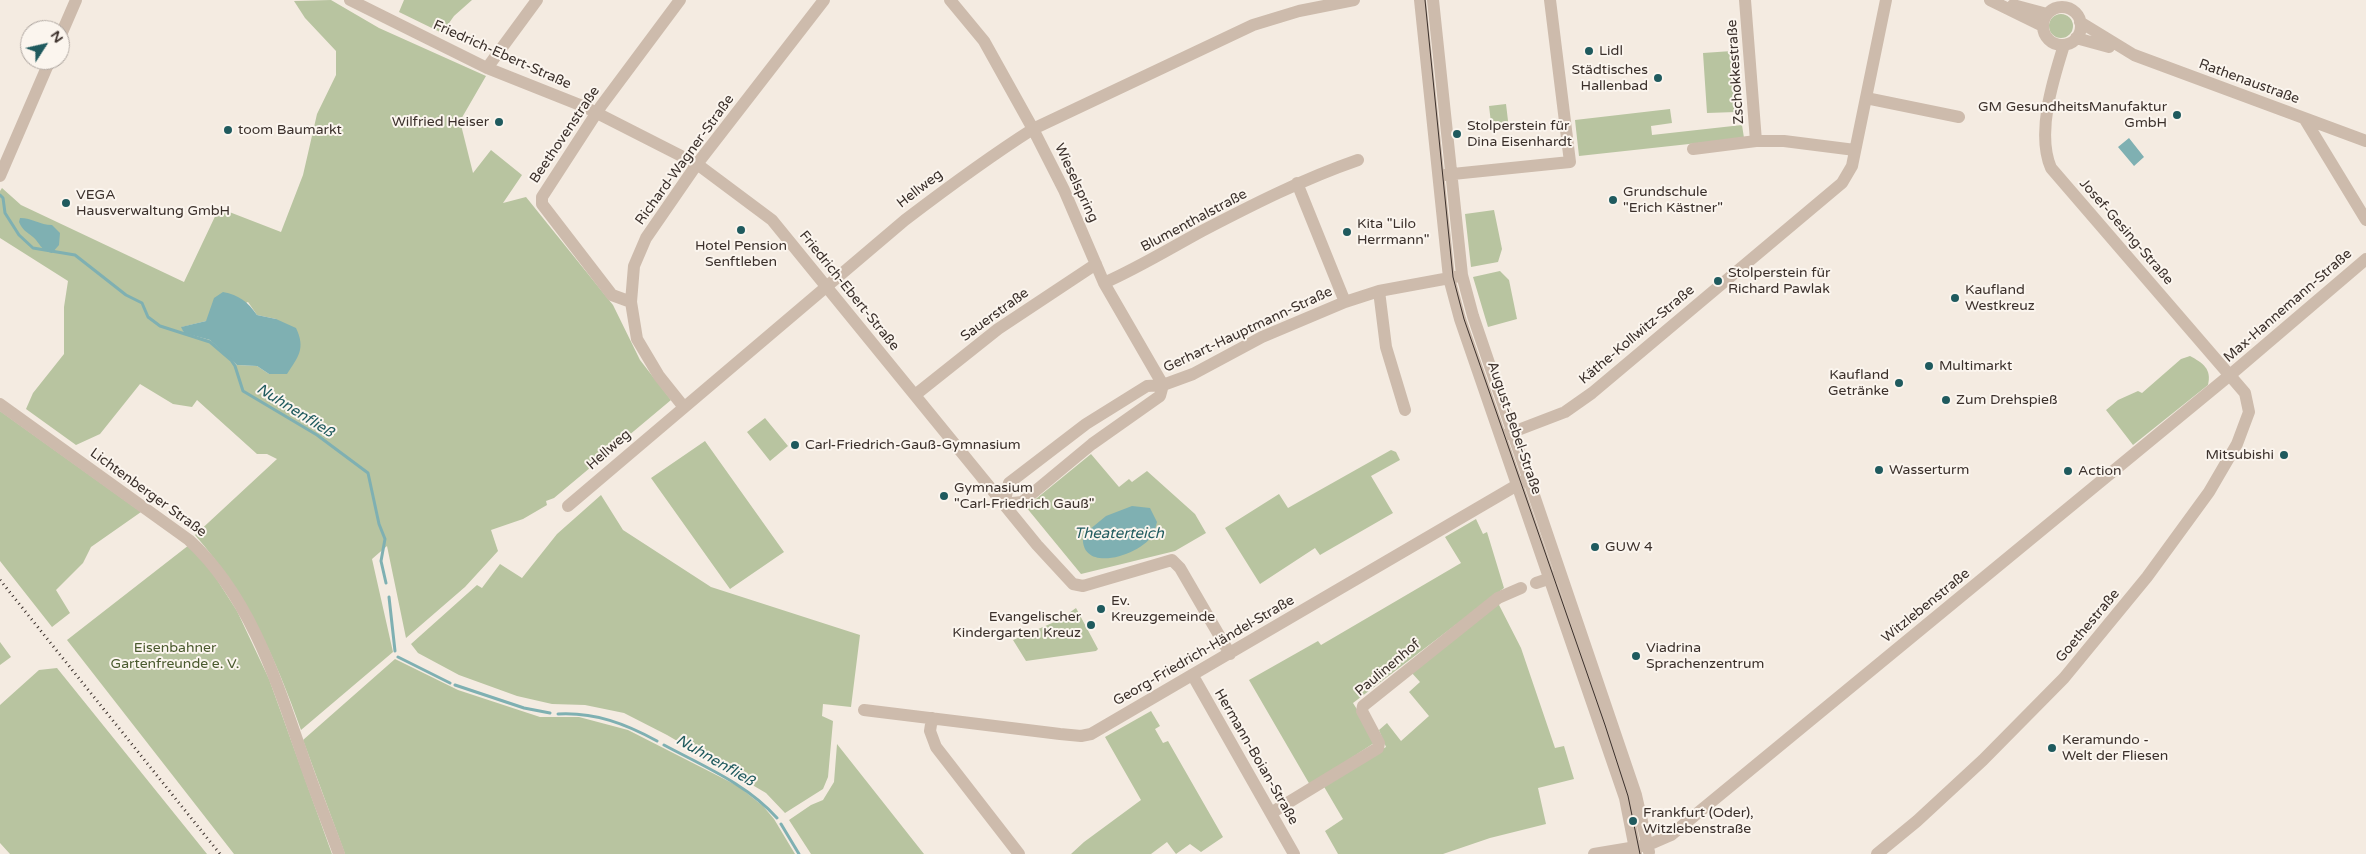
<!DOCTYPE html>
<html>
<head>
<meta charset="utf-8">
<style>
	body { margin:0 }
	#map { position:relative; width:2366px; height:854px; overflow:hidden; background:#f4ebe1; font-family:"Varela Round",sans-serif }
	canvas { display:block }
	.north { position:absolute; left:20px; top:20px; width:50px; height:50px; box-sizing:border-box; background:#fbf5ee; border:1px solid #aea6a0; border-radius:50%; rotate:55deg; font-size:14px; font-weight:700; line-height:20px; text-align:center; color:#3b302b }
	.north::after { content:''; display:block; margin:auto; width:18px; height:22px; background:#1f5a5e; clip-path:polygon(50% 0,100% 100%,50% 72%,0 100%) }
</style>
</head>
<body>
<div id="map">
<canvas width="2366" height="854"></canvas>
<div class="north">N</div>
</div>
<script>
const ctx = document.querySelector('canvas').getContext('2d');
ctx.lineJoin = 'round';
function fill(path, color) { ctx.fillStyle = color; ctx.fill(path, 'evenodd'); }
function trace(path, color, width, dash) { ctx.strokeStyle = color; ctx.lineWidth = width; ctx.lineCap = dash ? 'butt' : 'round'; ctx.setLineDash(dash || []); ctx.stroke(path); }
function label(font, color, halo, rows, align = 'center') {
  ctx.font = font + ' "Varela Round",sans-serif'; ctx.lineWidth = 4; ctx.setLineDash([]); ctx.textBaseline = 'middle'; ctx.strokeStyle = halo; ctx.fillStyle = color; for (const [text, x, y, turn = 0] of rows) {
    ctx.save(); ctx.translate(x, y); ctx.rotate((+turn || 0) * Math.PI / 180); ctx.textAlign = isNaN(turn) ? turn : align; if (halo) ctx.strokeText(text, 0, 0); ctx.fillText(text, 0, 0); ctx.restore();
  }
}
fill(new Path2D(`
	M331,0L379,28L486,76L460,121L473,173L491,150L522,175L503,203L526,197L613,305L640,360L671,400L554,498L546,501L547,505L523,519L491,530L498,551L465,587L406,638L387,546L372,559L393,652L301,730C275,656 247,595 195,535L277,459L267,454H257L197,400L192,407L173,404L140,384L100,434L76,445L26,409L33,393L64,354V307L68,281L0,238V191L2,188L21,205L184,282L219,208L281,232L303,175L317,114L336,75V51L305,18L294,1ZM248,302L257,315L276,319L269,374L257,366L237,365L210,340L184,333L182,327L206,321Z
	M404,0H472L454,16L442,33L399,12Z
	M2049 26a12 12 0 1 1 24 0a12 12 0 1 1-24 0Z
	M1732,51L1736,112L1707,113L1703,53Z
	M1506,104L1509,129L1492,131L1489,106Z
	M1670,109L1672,123L1651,126L1652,135L1742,125L1744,138L1579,156L1575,120Z
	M1494,210L1502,249L1498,262L1471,267L1465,214Z
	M1500,271L1509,280L1517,319L1488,327L1473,277Z
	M2190,356C2203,363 2212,369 2208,385L2133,445L2106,410L2118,400L2138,391L2142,393L2181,359Z
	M0,411L141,512L91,547L83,563L56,590L70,613L52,627L0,561Z
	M765,418L788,446L770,461L747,432Z
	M705,441L784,552L730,589L651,478Z
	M1391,450L1396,452L1400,460L1371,476L1393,513L1320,555L1315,548L1260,584L1225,528L1279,494L1288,508Z
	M1091,454L1119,487L1129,479L1132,482L1147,471L1195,514L1206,533L1175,551L1081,574L1026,507Z
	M601,495L623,530L711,587L860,635L851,707L823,704L822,716L833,721L828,777L823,789L785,813L766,793L667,735L624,713L585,705L552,704L517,696L459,675L418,653L411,644L477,585L482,588L500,564L522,578L557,534Z
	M1476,519L1483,534L1487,532L1504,588L1353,703L1377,741L1310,785L1249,680L1318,641L1321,645L1461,563L1445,537Z
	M189,545L214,575L237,611L269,679L332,854H234L67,640Z
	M1498,603L1521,648L1555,748L1564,746L1574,779L1538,788L1546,824L1490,838L1443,854H1338L1325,831L1343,819L1323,785L1386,747L1379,730L1387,723L1401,741L1429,716L1409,692L1420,682L1411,672Z
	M1076,608L1098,649L1096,651L1026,661L1013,640L1059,620Z
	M0,642L11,657L0,665Z
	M395,659L458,690L540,717H579L628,730L738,786L763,806L774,819L795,854H345L303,740Z
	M57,668L207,854H10L0,843V705L39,670Z
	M1151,711L1160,726L1155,729L1163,743L1168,741L1223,837L1201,852L1190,844L1176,854L1167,842L1151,854H1071L1084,842L1141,800L1105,737Z
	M837,744L924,854H811L789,820L811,805L823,800L834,782Z`), '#b8c4a0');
fill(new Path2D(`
	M2129,138L2144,157L2134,166L2118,147Z
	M20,218C32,218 40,225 52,225L60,233L59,245L52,253C39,249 41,244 33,237C26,231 23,231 19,222Z
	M223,292C239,295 248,302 257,315L276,319L296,328C306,349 298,357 287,374H269L257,366L237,365L210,340L184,333L181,327L206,321L214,298Z
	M1132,506L1150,508L1157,522C1156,525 1155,530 1154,533C1143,555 1079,576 1083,535L1106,516Z`), '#7fb0b2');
trace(new Path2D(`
	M0,195L3,198L5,213L19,235L33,248L75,255L126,295L142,303L148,317L160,326L210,342L231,360L235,366L243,391L317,435L368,473L379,524L385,539L381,561L386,583
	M389,597L395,651
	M398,657L450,683
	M455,685L524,708L550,713
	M558,714C595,712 626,724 657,741
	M664,745C703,766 747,784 777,818
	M781,824L799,854`), '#7fb0b2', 3);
trace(new Path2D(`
	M350,0L487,68L585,107L697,164L772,220L1037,545L1073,584L1083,586L1172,560L1180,568L1230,654
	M950,0L984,41L1033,129L1064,190L1104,283L1163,385
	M1420,0L1449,278L1460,319L1625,798L1636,854
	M1433,0L1462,275L1473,316L1636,795L1649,852
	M1745,0L1756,141
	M1990,0L2043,26
	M2013,5L2047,14
	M2043 26a19 19 0 1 1 38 0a19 19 0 1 1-38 0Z
	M2080,22L2134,55L2366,141
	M60,37L76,0
	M2076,38L2109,47
	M487,68L537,0
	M1866,98L1959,117
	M2304,118L2366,220
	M1693,149L1756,141H1784L1855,150
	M1443,175L1570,162L1550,0
	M0,176L50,60
	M1297,183L1345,302
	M1104,283C1138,268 1169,249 1202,231C1252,205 1303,179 1358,160
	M1379,291L1386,347L1405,410
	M631,302L612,295L542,204V197L601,106L680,0
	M915,395L998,329L1096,264
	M0,404L189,540C249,595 276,679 302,754C313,787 327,821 339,854
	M683,406L659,376L637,339L631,302L634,266L646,238L697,164L824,0
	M1505,435L1565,412L1592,393L1842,183L1852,166L1886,0
	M1004,504L1009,483L1086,424L1147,386L1163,385L1193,374L1262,337L1345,302L1379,291L1455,277
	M1004,504L1022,502L1092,444L1160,396L1163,385
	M568,506L905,220C947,188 989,157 1033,129L1253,25L1299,11L1354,0
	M1536,583L1557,576
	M1193,676L1294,854
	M864,710L1060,734L1081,736L1091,734L1524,481
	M932,718L930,731L936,747L1019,854
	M1271,813L1378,748L1379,743L1362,711L1363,706L1498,598L1521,588
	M1594,854L1648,845L1671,835L2230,375L2366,259
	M1877,854L1917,821L1983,760L2064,678L2147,577L2209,492L2237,444L2249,412L2245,393L2051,168C2036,133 2053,80 2064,45`), '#cdbbac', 12);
trace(new Path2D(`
	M1425,0L1453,277L1464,319L1605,725L1628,796L1640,854`), '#3b302b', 1);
trace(new Path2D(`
	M0,580L220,854`), '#3b302b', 3, [1, 4]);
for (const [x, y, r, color] of [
	[1589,51,5,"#1f5a5e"],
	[1658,78,5,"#1f5a5e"],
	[2177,115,5,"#1f5a5e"],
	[499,122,5,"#1f5a5e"],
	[228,130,5,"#1f5a5e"],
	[1457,134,5,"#1f5a5e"],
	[1613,200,5,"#1f5a5e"],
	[66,203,5,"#1f5a5e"],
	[741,230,5,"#1f5a5e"],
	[1347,232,5,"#1f5a5e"],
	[1718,281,5,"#1f5a5e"],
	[1955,298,5,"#1f5a5e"],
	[1929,366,5,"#1f5a5e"],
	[1899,383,5,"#1f5a5e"],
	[1946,400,5,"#1f5a5e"],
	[795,445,5,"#1f5a5e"],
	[2284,455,5,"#1f5a5e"],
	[1879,470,5,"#1f5a5e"],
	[2068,471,5,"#1f5a5e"],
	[944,496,5,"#1f5a5e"],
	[1595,547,5,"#1f5a5e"],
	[1101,609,5,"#1f5a5e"],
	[1091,625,5,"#1f5a5e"],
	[1636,656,5,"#1f5a5e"],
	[2052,748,5,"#1f5a5e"],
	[1633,821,5,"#1f5a5e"]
]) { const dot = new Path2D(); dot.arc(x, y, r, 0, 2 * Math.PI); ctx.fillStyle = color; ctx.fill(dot); trace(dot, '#fbf5ee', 2); }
label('14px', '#3b302b', '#fbf5ee', [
	["Lidl",1599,51],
	["Städtisches",1648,70,"right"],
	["Hallenbad",1648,86,"right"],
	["GM GesundheitsManufaktur",2167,107,"right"],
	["GmbH",2167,123,"right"],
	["Wilfried Heiser",489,122,"right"],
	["Stolperstein für",1467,126],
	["Dina Eisenhardt",1467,142],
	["toom Baumarkt",238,130],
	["Grundschule",1623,192],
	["\"Erich Kästner\"",1623,208],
	["VEGA",76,195],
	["Hausverwaltung GmbH",76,211],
	["Kita \"Lilo",1357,224],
	["Herrmann\"",1357,240],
	["Hotel Pension",741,246,"center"],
	["Senftleben",741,262,"center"],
	["Stolperstein für",1728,273],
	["Richard Pawlak",1728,289],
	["Kaufland",1965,290],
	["Westkreuz",1965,306],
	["Multimarkt",1939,366],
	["Kaufland",1889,375,"right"],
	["Getränke",1889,391,"right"],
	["Zum Drehspieß",1956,400],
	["Carl-Friedrich-Gauß-Gymnasium",805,445],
	["Mitsubishi",2274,455,"right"],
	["Wasserturm",1889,470],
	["Action",2078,471],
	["Gymnasium",954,488],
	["\"Carl-Friedrich Gauß\"",954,504],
	["GUW 4",1605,547],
	["Ev.",1111,601],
	["Kreuzgemeinde",1111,617],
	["Evangelischer",1081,617,"right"],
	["Kindergarten Kreuz",1081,633,"right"],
	["Viadrina",1646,648],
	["Sprachenzentrum",1646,664],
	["Keramundo -",2062,740],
	["Welt der Fliesen",2062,756],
	["Frankfurt (Oder),",1643,813],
	["Witzlebenstraße",1643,829]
], 'left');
label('14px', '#3b302b', '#fbf5ee', [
	["Friedrich-Ebert-Straße",502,55,24],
	["Zschokkestraße",1736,72,-94],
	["Rathenaustraße",2249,82,20],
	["Beethovenstraße",565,135,-56],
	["Richard-Wagner-Straße",685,160,-54],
	["Wieselspring",1076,183,65],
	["Hellweg",920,189,-38],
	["Blumenthalstraße",1194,221,-28],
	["Josef-Gesing-Straße",2126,232,49],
	["Friedrich-Ebert-Straße",849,291,51],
	["Max-Hannemann-Straße",2288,306,-41],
	["Sauerstraße",995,315,-36],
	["Gerhart-Hauptmann-Straße",1248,330,-25],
	["Käthe-Kollwitz-Straße",1637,335,-40],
	["August-Bebel-Straße",1514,428,71],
	["Hellweg",609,450,-41],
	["Lichtenberger Straße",148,493,36],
	["Witzlebenstraße",1926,606,-39],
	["Goethestraße",2088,626,-50],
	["Georg-Friedrich-Händel-Straße",1204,651,-30],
	["Paulinenhof",1388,668,-40],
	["Hermann-Boian-Straße",1256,757,60]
]);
label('14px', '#4a5a2e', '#fbf5ee', [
	["Eisenbahner",175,648],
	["Gartenfreunde e. V.",175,664]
]);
label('italic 15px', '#1f5a5e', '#fbf5ee', [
	["Nuhnenfließ",295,411,32],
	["Theaterteich",1119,534],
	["Nuhnenfließ",715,761,30]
]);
</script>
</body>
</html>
